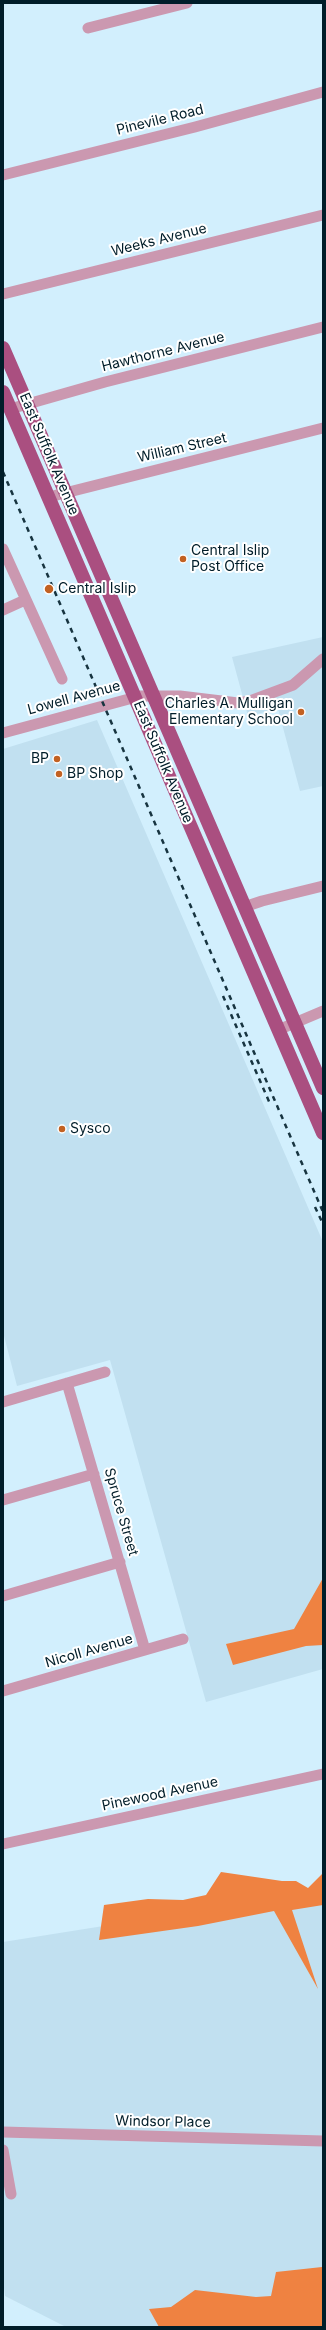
<!DOCTYPE html>
<html>
<head>
<meta charset="utf-8">
<style>
	body { margin:0 }
	#map { position:relative; width:326px; height:2330px; overflow:hidden; background:#d2effd; font-family:Inter,sans-serif }
	canvas { display:block }
	.frame { position:absolute; inset:0; border:4px solid #001d29; pointer-events:none }
</style>
</head>
<body>
<div id="map">
<canvas width="326" height="2330"></canvas>
<div class="frame"></div>
</div>
<script>
const ctx = document.querySelector('canvas').getContext('2d');
ctx.lineJoin = 'round';
function fill(path, color) { ctx.fillStyle = color; ctx.fill(path, 'evenodd'); }
function trace(path, color, width, dash) { ctx.strokeStyle = color; ctx.lineWidth = width; ctx.lineCap = dash ? 'butt' : 'round'; ctx.setLineDash(dash || []); ctx.stroke(path); }
function label(font, color, halo, rows, align = 'center') {
  ctx.font = font + ' Inter,sans-serif'; ctx.lineWidth = 4; ctx.setLineDash([]); ctx.textBaseline = 'middle'; ctx.strokeStyle = halo; ctx.fillStyle = color; for (const [text, x, y, turn = 0] of rows) {
    ctx.save(); ctx.translate(x, y); ctx.rotate((+turn || 0) * Math.PI / 180); ctx.textAlign = isNaN(turn) ? turn : align; if (halo) ctx.strokeText(text, 0, 0); ctx.fillText(text, 0, 0); ctx.restore();
  }
}
fill(new Path2D(`
	M323,637V786L300,791L278,709L248,716L232,657Z
	M97,720L323,1242V1669L206,1702L110,1360L17,1386L3,1332V749Z
	M323,1891V2324L303,2327H66L5,2296L3,2279V1942Z`), '#c1e0f0');
fill(new Path2D(`
	M323,1578V1645L306,1646L233,1665L226,1644L294,1629Z
	M221,1872L282,1881H296L308,1888L323,1873V1905L292,1910L318,1989L274,1911L198,1926L99,1940L104,1905L148,1899L183,1900L206,1895Z
	M322,2267L323,2327H159L149,2309L171,2307L195,2290L256,2297L271,2296L276,2272Z`), '#ef8241');
trace(new Path2D(`
	M88,28L187,3
	M3,175L195,127L323,92
	M3,294L323,215
	M10,409L105,382L323,327
	M49,497L323,428
	M3,549L62,679
	M3,610L25,600
	M3,733L140,696H180L238,703L250,701L293,685L323,659
	M244,907L262,901L323,886
	M278,1030L323,1011
	M67,1383L145,1650
	M3,1402L105,1372
	M3,1500L94,1474
	M3,1596L120,1562
	M3,1691L183,1639
	M3,1844L323,1774
	M3,2132L323,2141
	M3,2150L11,2194`), '#cb98b0', 11);
trace(new Path2D(`
	M3,348L323,1088
	M3,392L323,1133`), '#aa4f80', 14);
trace(new Path2D(`
	M3,472L323,1212
	M223,996L271,1106
	M315,1207L323,1224`), '#173440', 2.5, [5, 5]);
for (const [x, y, r, color] of [
	[183,559,4,"#c26122"],
	[49,589,5,"#c26122"],
	[301,712,4,"#c26122"],
	[57,759,4,"#c26122"],
	[59,774,4,"#c26122"],
	[62,1129,4,"#c26122"]
]) { const dot = new Path2D(); dot.arc(x, y, r, 0, 2 * Math.PI); ctx.fillStyle = color; ctx.fill(dot); trace(dot, '#fff', 1.5); }
label('14px', '#001d29', '#fff', [
	["Pinevile Road",160,120,-14],
	["Weeks Avenue",159,240,-14],
	["Hawthorne Avenue",163,352,-14],
	["William Street",182,448,-13],
	["East Suffolk Avenue",49,454,67],
	["Lowell Avenue",74,698,-15],
	["East Suffolk Avenue",163,762,67],
	["Spruce Street",121,1512,74],
	["Nicoll Avenue",89,1651,-16],
	["Pinewood Avenue",160,1794,-12],
	["Windsor Place",163,2122,1]
]);
label('14px', '#001d29', '#fff', [
	["Central Islip",191,551],
	["Post Office",191,567],
	["Central Islip",58,589],
	["Charles A. Mulligan",293,704,"right"],
	["Elementary School",293,720,"right"],
	["BP",49,759,"right"],
	["BP Shop",67,774],
	["Sysco",70,1129]
], 'left');
</script>
</body>
</html>
